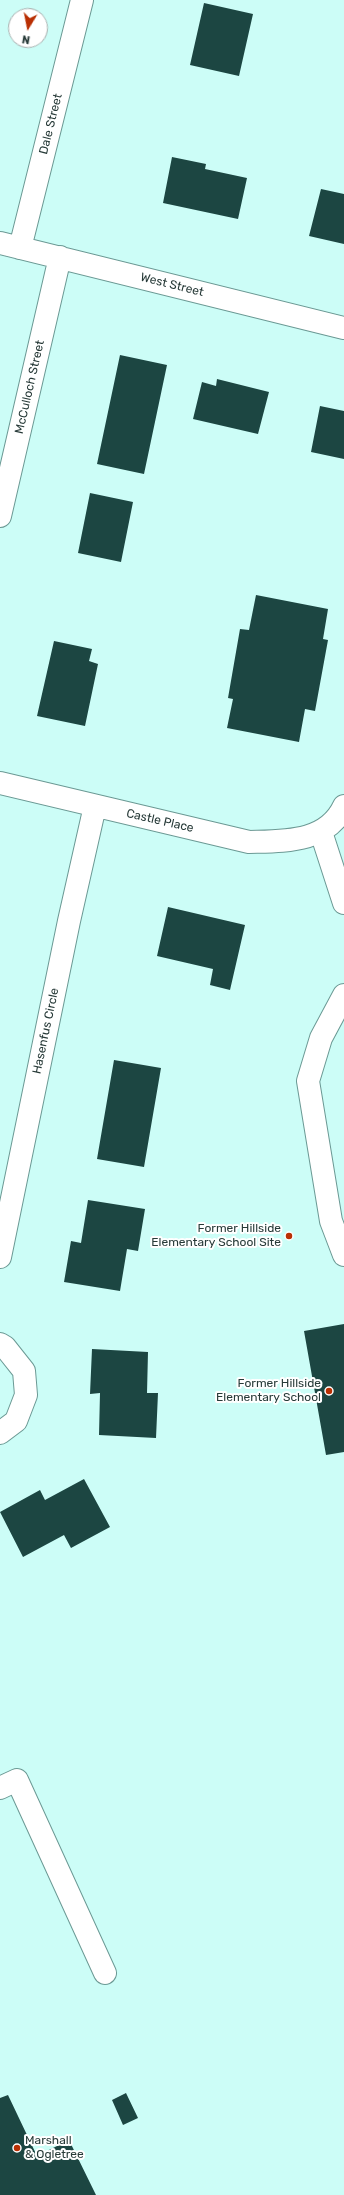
<!DOCTYPE html>
<html>
<head>
<meta charset="utf-8">
<style>
	body { margin:0 }
	#map { position:relative; width:344px; height:2195px; overflow:hidden; background:#ccfdf7; font-family:Rubik,sans-serif }
	canvas { display:block }
	.north { position:absolute; left:8px; top:8px; width:40px; height:40px; box-sizing:border-box; background:#fff; border:1px solid #a9b0af; border-radius:50%; rotate:190deg; font-size:11px; font-weight:700; line-height:16px; text-align:center; color:#273a38 }
	.north::after { content:''; display:block; margin:auto; width:14px; height:18px; background:#b92f03; clip-path:polygon(50% 0,100% 100%,50% 72%,0 100%) }
</style>
</head>
<body>
<div id="map">
<canvas width="344" height="2195"></canvas>
<div class="north">N</div>
</div>
<script>
const ctx = document.querySelector('canvas').getContext('2d');
ctx.lineJoin = 'round';
function fill(path, color) { ctx.fillStyle = color; ctx.fill(path, 'evenodd'); }
function trace(path, color, width, dash) { ctx.strokeStyle = color; ctx.lineWidth = width; ctx.lineCap = dash ? 'butt' : 'round'; ctx.setLineDash(dash || []); ctx.stroke(path); }
function label(font, color, halo, rows, align = 'center') {
  ctx.font = font + ' Rubik,sans-serif'; ctx.lineWidth = 4; ctx.setLineDash([]); ctx.textBaseline = 'middle'; ctx.strokeStyle = halo; ctx.fillStyle = color; for (const [text, x, y, turn = 0] of rows) {
    ctx.save(); ctx.translate(x, y); ctx.rotate((+turn || 0) * Math.PI / 180); ctx.textAlign = isNaN(turn) ? turn : align; if (halo) ctx.strokeText(text, 0, 0); ctx.fillText(text, 0, 0); ctx.restore();
  }
}
fill(new Path2D(`
	M204,3L253,14L239,76L190,65Z
	M172,157L206,164L205,169L247,178L238,219L163,203Z
	M321,189L344,194V244L309,236Z
	M120,355L167,365L144,474L97,464Z
	M217,379L269,392L258,434L193,419L202,382L216,386Z
	M320,406L344,411V459L311,452Z
	M90,493L133,502L121,562L78,553Z
	M256,595L328,609L323,639L328,640L315,711L305,709L299,742L227,728L233,699L228,698L240,629L249,630Z
	M54,641L92,649L89,661L98,664L85,726L37,716Z
	M168,907L245,925L230,990L210,985L213,969L157,956Z
	M114,1060L161,1068L144,1167L97,1159Z
	M88,1200L145,1209L138,1251L127,1249L120,1291L64,1282L71,1241L81,1243Z
	M344,1324V1452L326,1455L304,1331Z
	M92,1349L148,1352L147,1393H158L156,1438L99,1435L100,1393L90,1394Z
	M84,1479L110,1527L71,1548L64,1535L23,1557L0,1512L40,1490L45,1500Z
	M126,2093L138,2118L123,2125L112,2100Z
	M8,2095L37,2156L69,2140L96,2195H0V2098Z`), '#1c4642');
const minor = new Path2D(`
	M0,243L344,328
	M20,248L82,0
	M0,516L60,257
	M0,783L249,842C284,841 327,843 344,806
	M321,832L344,903
	M344,995L321,1038L308,1081L331,1221L344,1255
	M0,1257L69,921L95,806
	M0,1344L5,1347L24,1371L26,1395L16,1421L0,1433
	M0,1788L17,1780L105,1973`);
trace(minor, '#6b9994', 24);
trace(minor, '#fff', 22);
for (const [x, y, r, color] of [
	[289,1236,4,"#b92f03"],
	[329,1391,4,"#b92f03"],
	[17,2148,4,"#b92f03"]
]) { const dot = new Path2D(); dot.arc(x, y, r, 0, 2 * Math.PI); ctx.fillStyle = color; ctx.fill(dot); trace(dot, '#fff', 1.5); }
label('12px', '#273a38', '#fff', [
	["Dale Street",51,124,-76],
	["West Street",172,285,14],
	["McCulloch Street",30,387,-77],
	["Castle Place",160,821,13],
	["Hasenfus Circle",46,1031,-78]
]);
label('12px', '#273a38', '#fff', [
	["Former Hillside",281,1229],
	["Elementary School Site",281,1243],
	["Former Hillside",321,1384],
	["Elementary School",321,1398],
	["Marshall",25,2141,"left"],
	["& Ogletree",25,2155,"left"]
], 'right');
</script>
</body>
</html>
